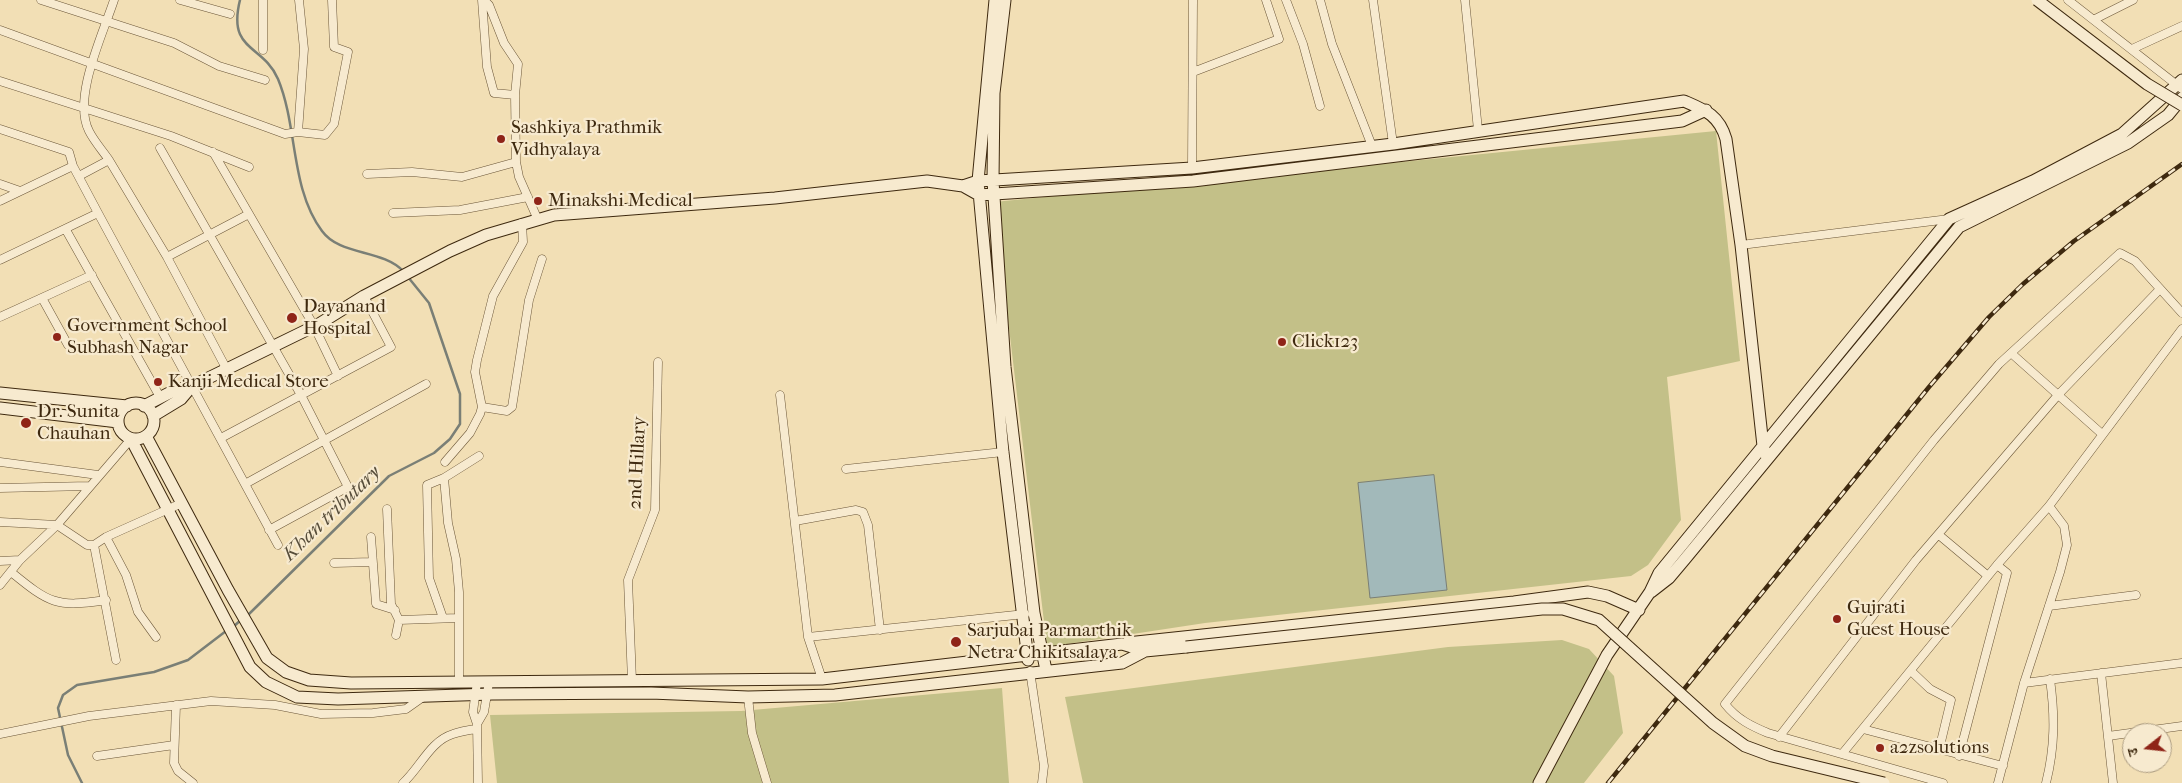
<!DOCTYPE html>
<html>
<head>
<meta charset="utf-8">
<style>
	body { margin:0 }
	#map { position:relative; width:2182px; height:783px; overflow:hidden; background:#f2dfb5; font-family:"IM FELL French Canon","Noto Serif Devanagari",serif }
	canvas { display:block }
	.north { position:absolute; left:2122px; top:723px; width:50px; height:50px; box-sizing:border-box; background:#f7eacf; border:1px solid #ad9d82; border-radius:50%; rotate:254deg; font-size:14px; font-weight:700; line-height:20px; text-align:center; color:#3e290f }
	.north::after { content:''; display:block; margin:auto; width:18px; height:22px; background:#8f2418; clip-path:polygon(50% 0,100% 100%,50% 72%,0 100%) }
</style>
</head>
<body>
<div id="map">
<canvas width="2182" height="783"></canvas>
<div class="north">उ</div>
</div>
<script>
const ctx = document.querySelector('canvas').getContext('2d');
ctx.lineJoin = 'round';
function fill(path, color) { ctx.fillStyle = color; ctx.fill(path, 'evenodd'); }
function trace(path, color, width, dash) { ctx.strokeStyle = color; ctx.lineWidth = width; ctx.lineCap = dash ? 'butt' : 'round'; ctx.setLineDash(dash || []); ctx.stroke(path); }
function label(font, color, halo, rows, align = 'center') {
  ctx.font = font + ' "IM FELL French Canon",serif'; ctx.lineWidth = 4.5; ctx.setLineDash([]); ctx.textBaseline = 'middle'; ctx.strokeStyle = halo; ctx.fillStyle = color; for (const [text, x, y, turn = 0] of rows) {
    ctx.save(); ctx.translate(x, y); ctx.rotate((+turn || 0) * Math.PI / 180); ctx.textAlign = isNaN(turn) ? turn : align; if (halo) ctx.strokeText(text, 0, 0); ctx.fillText(text, 0, 0); ctx.restore();
  }
}
fill(new Path2D(`
	M1716,131L1740,361L1667,377L1681,520L1648,565L1631,576L1205,623L1047,647L994,202Z
	M1562,640L1589,649L1614,676L1623,733L1584,783H1083L1065,697L1448,647Z
	M1002,688L1009,783H497L490,715L741,711Z`), '#c3c088');
const water = new Path2D(`
	M1434,475L1447,590L1370,598L1358,483Z`);
fill(water, '#a2b9ba');
trace(water, '#7a7f76', 1);
trace(new Path2D(`
	M240,0C227,52 263,44 278,79C298,127 290,188 322,231C340,256 382,249 403,271
	M247,616L389,476L434,453L450,439L460,424V394L429,303L408,277
	M233,627L242,619
	M82,783L68,755L58,708L63,695L77,685L154,672L188,660L226,631`), '#7a7f76', 2.5);
const street = new Path2D(`
	M41,0L174,43L219,66L265,80
	M180,0L230,14
	M482,0L487,67L494,93L515,95
	M484,0L489,5L504,43L518,64L515,95L516,162L519,177L538,220
	M1286,0L1303,44L1320,106
	M1320,0L1332,44L1372,146
	M1373,0L1393,144
	M1465,0L1478,130
	M2068,0L2182,89
	M2095,19L2133,0
	M0,30L285,134L298,132L325,135L334,124L348,52L334,47L332,0
	M2132,49L2182,26
	M263,50V0
	M1193,72L1279,39L1266,0
	M0,81L171,136L249,167
	M0,129L69,152L73,166L98,213L278,545
	M298,132L304,49L299,0
	M160,148L301,395L348,487L269,530
	M213,152L249,214
	M109,160C102,150 94,141 89,131C72,98 103,34 114,0
	M1192,168L1193,0
	M367,174L412,172L462,177L516,162
	M79,176L109,160L167,257L226,368
	M0,184L20,191
	M0,201L73,166
	M393,213L460,210L528,197
	M66,230L160,397
	M1741,245L1949,219
	M167,257L249,214L314,326L338,376
	M0,260L98,213
	M42,298L68,345
	M0,317L92,275
	M2011,353L2102,434
	M780,395L808,637L822,679
	M482,407L507,411L512,407L529,300L542,259
	M221,438L391,347L364,296
	M0,462L98,475
	M445,462L470,433L480,414L482,407L475,372L477,360L493,296L523,242L522,223
	M846,469L1003,452
	M444,478L448,523L456,559L459,592V682
	M245,484L426,384
	M0,488L89,486
	M387,509L391,604L399,620L396,635
	M795,521L856,510L863,512L868,525L880,630
	M0,522L57,525L87,545H94L106,537L182,503
	M1939,535L1988,576
	M106,537L126,575L138,612L156,637
	M371,537L376,604L395,610
	M94,545L116,660
	M0,561L20,560
	M334,563L372,562
	M11,572C49,603 56,608 106,600
	M0,585L20,560L57,525L131,439
	M2049,606L2136,595
	M443,618L429,578L427,485L444,478L479,456
	M399,620L458,618
	M808,637L1025,614
	M1030,671L1044,766L1042,783
	M1911,671L1930,689L1951,700L1939,750
	M2101,673L2113,783
	M632,681L628,580L655,510L658,362
	M477,682L473,712L477,724L478,783
	M2024,683L2182,663
	M748,697L752,733L767,783
	M176,705L174,763L178,771L193,783
	M477,724L484,712L489,682
	M1863,729L2003,766
	M0,734L89,716L211,701L275,705L321,714L373,713L406,709L423,697
	M2108,736L2182,726
	M1779,737L1916,560L2058,395L2160,289
	M1842,754L1997,565L2049,506L2182,329
	M97,756L174,745
	M1959,756L2007,573L1997,565
	M403,783C420,768 430,741 453,734C461,731 469,730 477,729
	M1943,783L1768,733C1751,726 1737,719 1725,704L1934,440L1999,364L2120,253L2135,261L2182,313
	M1998,783L2024,683L2060,572L2067,545L2064,526L2049,506
	M2046,783C2055,747 2055,716 2050,679`);
const secondary = new Path2D(`
	M995,0L978,181L1003,452L1028,660
	M1005,0L994,93L993,181L1005,367L1034,613L1046,670
	M963,186L978,181L1192,168L1393,144L1684,101C1705,110 1719,115 1726,139L1741,245L1763,446L1767,458
	M0,393L127,406
	M118 421a18 18 0 1 1 36 0a18 18 0 1 1-36 0Z
	M144,406L175,390L192,386L319,324L364,296L450,251L486,235L554,215L775,198L927,181L963,186L979,195L1193,181L1682,121L1706,110
	M0,408L118,422
	M153,416L181,399L192,386
	M146,436L228,590L267,658L286,672L309,680L351,683L822,679L1122,644L1145,651
	M131,439L250,667L266,682L297,697L338,699L492,694L651,693L748,697L835,695L1122,663L1145,651L1186,647
	M1651,592L1669,578L1685,559L1959,227L2128,143L2168,115L2182,98
	M1127,643L1514,602L1588,592L1607,596L1639,610
	M1539,783L1607,655L1650,592L1659,573L1949,219L2033,181L2122,134L2182,80`);
trace(street, '#6b5638', 9);
trace(secondary, '#3e290f', 13);
trace(street, '#f7eacf', 8);
trace(secondary, '#f7eacf', 11);
const rail = new Path2D(`
	M1608,783L1929,387L1989,317L2023,284L2074,241L2182,164`);
trace(rail, '#3e290f', 4.5);
trace(rail, '#f7eacf', 2.5, [8]);
const secondaryBridge = new Path2D(`
	M2037,0L2147,84L2182,105
	M1186,647L1542,609H1563L1599,620L1713,723L1745,746L1772,756L1884,783`);
trace(secondaryBridge, '#3e290f', 13, []);
trace(secondaryBridge, '#f7eacf', 11);
for (const [x, y, r, color] of [
	[501,139,5,"#8f2418"],
	[538,201,5,"#8f2418"],
	[292,318,6,"#8f2418"],
	[57,337,5,"#8f2418"],
	[1282,342,5,"#8f2418"],
	[158,382,5,"#8f2418"],
	[26,423,6,"#8f2418"],
	[1837,619,5,"#8f2418"],
	[956,642,6,"#8f2418"],
	[1880,748,5,"#8f2418"]
]) { const dot = new Path2D(); dot.arc(x, y, r, 0, 2 * Math.PI); ctx.fillStyle = color; ctx.fill(dot); trace(dot, '#f7eacf', 2); }
label('19px', '#3e290f', '#f7eacf', [
	["Sashkiya Prathmik",511,128],
	["Vidhyalaya",511,150],
	["Minakshi Medical",548,201],
	["Dayanand",303,307],
	["Hospital",303,329],
	["Government School",67,326],
	["Subhash Nagar",67,348],
	["Click123",1292,342],
	["Kanji Medical Store",168,382],
	["Dr. Sunita",37,412],
	["Chauhan",37,434],
	["Gujrati",1847,608],
	["Guest House",1847,630],
	["Sarjubai Parmarthik",967,631],
	["Netra Chikitsalaya",967,653],
	["a2zsolutions",1890,748]
], 'left');
label('19px', '#3e290f', '#f7eacf', [
	["2nd Hillary",638,463,-87]
]);
label('italic 20px', '#574d3a', '#f7eacf', [
	["Khan tributary",332,514,-44]
]);
</script>
</body>
</html>
